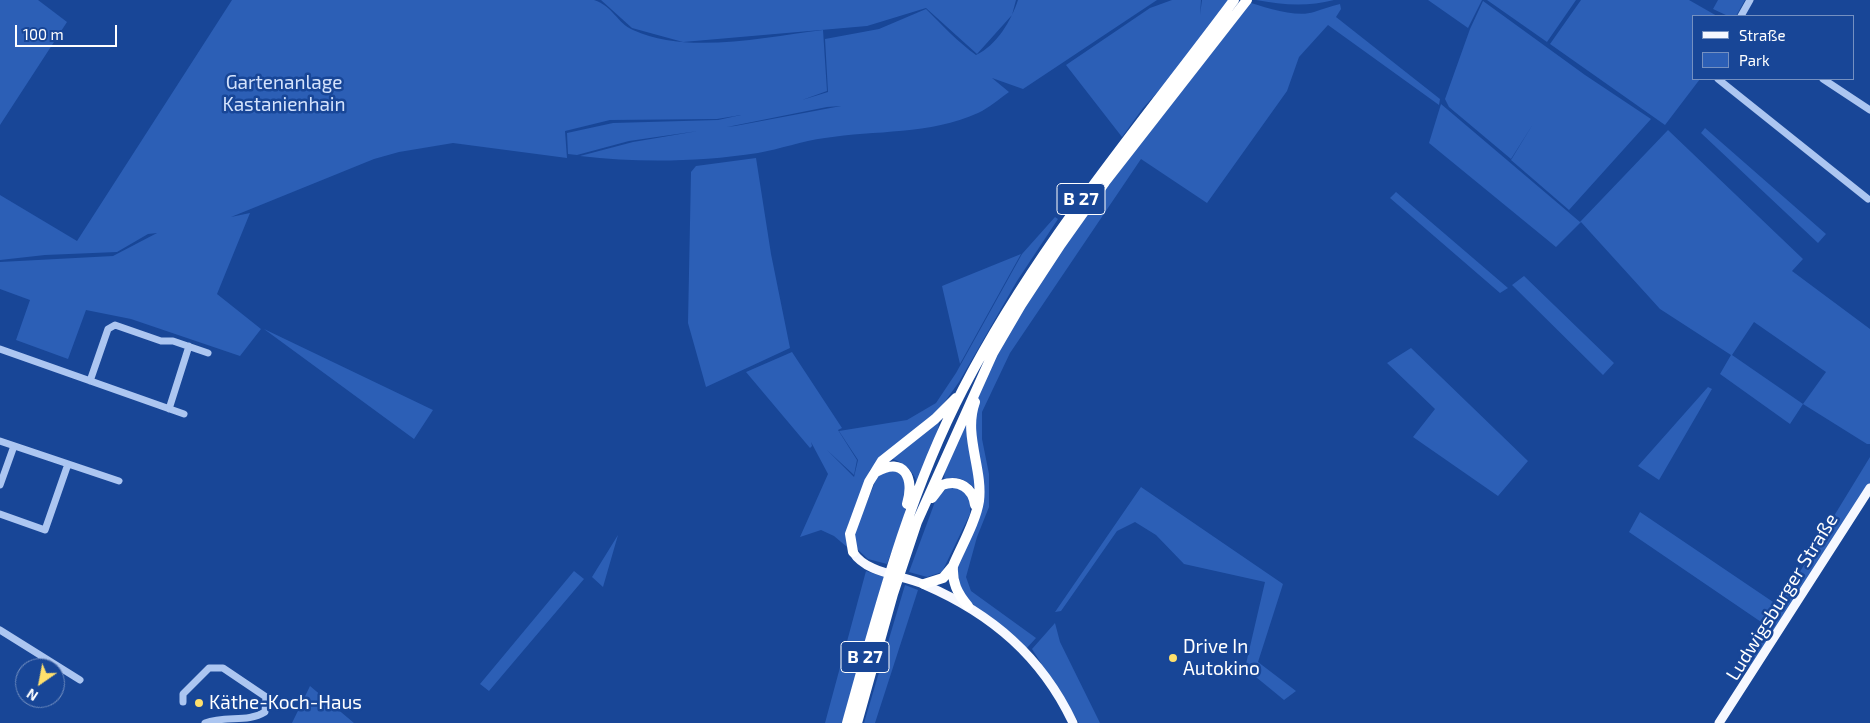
<!DOCTYPE html>
<html>
<head>
<meta charset="utf-8">
<style>
	body { margin:0 }
	#map { position:relative; width:1870px; height:723px; overflow:hidden; background:#184697; font-family:"Exo 2",sans-serif }
	canvas { display:block }
	.legend { position:absolute; left:1692px; top:15px; width:162px; height:65px; box-sizing:border-box; background:#184697; border:1px solid #7490c1; margin:0; padding:6px 9px; list-style:none; font-size:15px; color:#fff }
	.legend li { display:flex; align-items:center; gap:10px; height:25px }
	.legend b { width:25px; border:1px solid #7490c1 }
	.north { position:absolute; left:15px; top:658px; width:50px; height:50px; box-sizing:border-box; background:#184697; border:1px solid #7490c1; border-radius:50%; rotate:213deg; font-size:14px; font-weight:700; line-height:20px; text-align:center; color:#fff }
	.north::after { content:''; display:block; margin:auto; width:18px; height:22px; background:#ffe06c; clip-path:polygon(50% 0,100% 100%,50% 72%,0 100%) }
	.scale { position:absolute; left:15px; top:25px; width:102px; height:22px; box-sizing:border-box; border:2px solid #fff; border-top:0; padding-left:6px; font-size:15px; line-height:18px; white-space:nowrap; color:#fff; -webkit-text-stroke:4px #184697; paint-order:stroke }
</style>
</head>
<body>
<div id="map">
<canvas width="1870" height="723"></canvas>
<ul class="legend">
<li><b style="height:6px;background:#f6f8ff"></b>Straße</li>
<li><b style="height:14px;background:#2c5fb6"></b>Park</li>
</ul>
<div class="north">N</div>
<div class="scale">100 m</div>
</div>
<script>
const ctx = document.querySelector('canvas').getContext('2d');
ctx.lineJoin = 'round';
function fill(path, color) { ctx.fillStyle = color; ctx.fill(path, 'evenodd'); }
function trace(path, color, width, dash) { ctx.strokeStyle = color; ctx.lineWidth = width; ctx.lineCap = dash ? 'butt' : 'round'; ctx.setLineDash(dash || []); ctx.stroke(path); }
function label(font, color, halo, rows, align = 'center') {
  ctx.font = font + ' "Exo 2",sans-serif'; ctx.lineWidth = 5; ctx.setLineDash([]); ctx.textBaseline = 'middle'; ctx.strokeStyle = halo; ctx.fillStyle = color; for (const [text, x, y, turn = 0] of rows) {
    ctx.save(); ctx.translate(x, y); ctx.rotate((+turn || 0) * Math.PI / 180); ctx.textAlign = isNaN(turn) ? turn : align; if (halo) ctx.strokeText(text, 0, 0); ctx.fillText(text, 0, 0); ctx.restore();
  }
}
fill(new Path2D(`
	M0,0H38L67,22L0,125Z
	M232,0H594C613,6 617,23 633,30C687,55 765,37 823,30L827,91L802,100L828,92L825,39L879,29L926,9C941,24 959,43 976,55C997,45 1011,21 1018,0H1157L1023,89L992,78L1009,92C999,99 989,108 978,113C930,135 875,130 825,138C802,141 780,149 758,153C698,162 640,163 580,156L633,142L698,131L629,141L577,155L568,154L567,133L613,123L718,120L741,115L717,119L610,120L565,131L567,158L453,143L399,152L374,159L231,217L250,213L217,294L261,329L240,356L131,319L86,310L68,359L16,340L30,300L0,289V262L113,256L157,233L148,234L117,252L45,255L0,260V195L77,241ZM841,106L735,126L727,127L827,107Z
	M601,0H1016L1012,15L977,54L926,8L867,26L683,42L632,28Z
	M1172,0H1201L1200,15L1202,0H1234L1195,51L1143,108L1122,137L1066,65L1150,8Z
	M1256,0H1334C1307,7 1283,5 1256,0Z
	M1428,0H1482L1468,28Z
	M1487,0H1576L1547,42Z
	M1581,0H1689L1717,16H1694V79H1700L1665,125L1550,44Z
	M1718,0H1745L1736,16H1728L1713,9Z
	M1245,1C1264,7 1296,18 1314,12C1323,9 1331,6 1340,4L1341,9L1336,17L1440,99L1439,105L1328,25L1299,57L1287,91L1207,203L1141,159L1010,353L982,412V439L989,474V507L977,537L966,577L971,591L1036,638L1025,650L967,606L953,574L979,502L971,432L982,373L1061,244Z
	M1483,1L1585,75L1651,119L1569,210L1511,160L1533,124L1511,159L1449,107L1445,99L1470,29Z
	M1441,104L1580,222L1668,130L1803,259L1792,271L1870,329V444H1867L1803,404L1790,424L1720,374L1731,355L1660,309L1581,222L1556,247L1429,143ZM1754,322L1826,372L1803,404L1732,355Z
	M1705,128L1826,234L1818,243L1701,133Z
	M756,158L771,254L790,348L706,387L688,323L691,172L696,166Z
	M1396,192L1508,288L1500,293L1390,198Z
	M1055,217L1058,219L1017,281L959,382L941,407L927,421L885,453L870,470L848,525L847,547L834,536L821,530L800,537L828,474L811,442L812,446L810,448L746,372L792,352L842,428L838,430L857,460L854,475L827,450L854,477L858,460L839,431L907,420L936,403L956,373L1022,254Z
	M1021,254L960,364L942,286Z
	M1524,276L1614,363L1603,375L1512,285Z
	M264,329L433,410L414,439Z
	M1411,348L1528,461L1498,496L1413,437L1435,409L1387,363Z
	M1708,387L1712,389L1659,480L1638,466Z
	M968,414L975,488C964,479 957,475 944,480L945,466Z
	M939,421L938,434L917,482C911,468 904,462 889,458Z
	M1870,457V488L1755,670L1745,664L1767,626L1629,532L1640,512L1779,606Z
	M896,469C899,471 903,474 905,477C916,496 894,544 887,564L868,559L855,547V531L878,475Z
	M949,486L962,488L970,499V514L942,572L927,577L909,572L936,499Z
	M1141,487L1283,584L1258,662L1296,691L1284,700L1245,668L1265,582L1184,564L1156,535L1135,522L1117,531L1061,611L1055,612Z
	M618,535L603,587L592,577Z
	M574,571L584,579L489,691L480,684Z
	M866,571L884,577L842,723H825Z
	M905,585L918,590L875,723H864Z
	M1055,623L1060,642L1100,723H1079L1032,649Z
	M310,686L354,723H292Z`), '#2c5fb6');
trace(new Path2D(`
	M1741,16L1750,0
	M1718,79L1868,199
	M1823,79L1870,110
	M0,349L184,414
	M90,381L108,329L115,325L161,341H173L208,353
	M169,409L189,346
	M0,441L119,481
	M0,485L14,446
	M0,514L45,530L68,464
	M0,630L80,680
	M183,702V694L209,668H223L266,697L265,712C247,723 226,715 205,723`), '#acc6f1', 7);
trace(new Path2D(`
	M853,552C866,574 904,575 925,585C992,614 1042,657 1073,723
	M1719,723L1870,488`), '#f6f8ff', 9);
trace(new Path2D(`
	M876,472C904,456 915,478 907,504
	M932,498L942,485C959,479 973,488 975,505
	M853,552L850,534L869,482L882,461L935,419L956,398
	M924,584L943,578L953,566
	M968,606C957,593 952,582 953,566C961,547 976,521 979,501C983,468 963,435 975,402
	M847,723C879,609 908,495 963,389C1038,244 1138,129 1234,0
	M857,723L893,594L917,522L993,353L1021,305L1061,244L1105,182L1247,0`), '#fff', 10);
for (const [x, y, r, color] of [
	[1173,658,5,"#ffe06c"],
	[199,703,5,"#ffe06c"]
]) { const dot = new Path2D(); dot.arc(x, y, r, 0, 2 * Math.PI); ctx.fillStyle = color; ctx.fill(dot); trace(dot, '#184697', 2); }
for (const [x, y, w] of [
	[1081,199,48],
	[865,657,48]
]) { const box = new Path2D(); box.roundRect(x - w / 2, y - 15.5, w, 31, 4); ctx.fillStyle = '#184697'; ctx.fill(box); trace(box, '#fff', 1); }
label('bold 18px', '#fff', null, [
	["B 27",1081,199],
	["B 27",865,657]
]);
label('19px', '#d3e2fc', '#184697', [
	["Gartenanlage",284,83],
	["Kastanienhain",284,105]
]);
label('19px', '#fff', '#184697', [
	["Ludwigsburger Straße",1782,597,-58]
]);
label('19px', '#fff', '#184697', [
	["Drive In",1183,647],
	["Autokino",1183,669],
	["Käthe-Koch-Haus",209,703]
], 'left');
</script>
</body>
</html>
